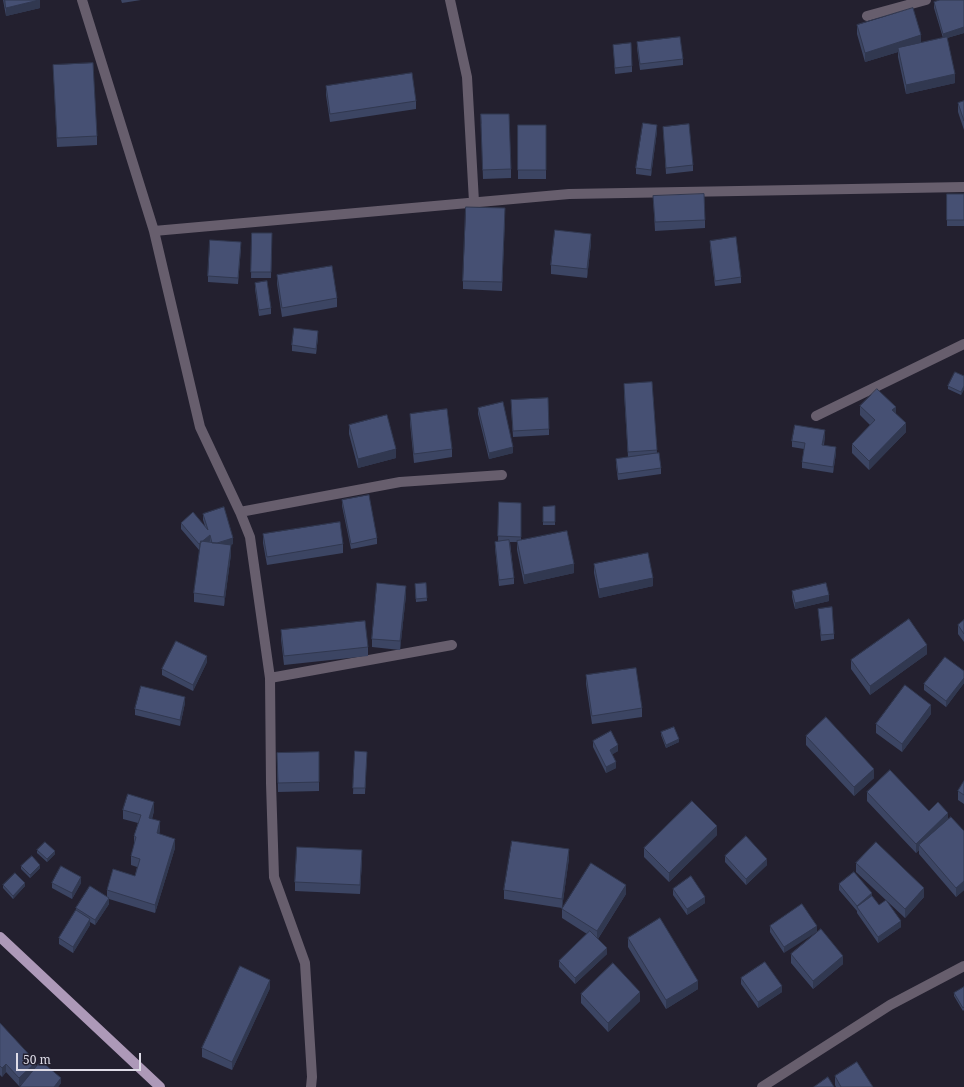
<!DOCTYPE html>
<html>
<head>
<meta charset="utf-8">
<style>
	body { margin:0 }
	#map { position:relative; width:964px; height:1087px; overflow:hidden; background:#23202f; font-family:"Noto Serif",serif }
	canvas { display:block }
	.scale { position:absolute; left:16px; top:1053px; width:125px; height:18px; box-sizing:border-box; border:2px solid #dedce7; border-top:0; padding-left:5px; font-size:12px; line-height:14px; white-space:nowrap; color:#dedce7; -webkit-text-stroke:3px #23202f; paint-order:stroke }
</style>
</head>
<body>
<div id="map">
<canvas width="964" height="1087"></canvas>
<div class="scale">50 m</div>
</div>
<script>
const ctx = document.querySelector('canvas').getContext('2d');
ctx.lineJoin = 'round';
function trace(path, color, width, dash) { ctx.strokeStyle = color; ctx.lineWidth = width; ctx.lineCap = dash ? 'butt' : 'round'; ctx.setLineDash(dash || []); ctx.stroke(path); }
function fill(path, color) { ctx.fillStyle = color; ctx.fill(path, 'evenodd'); }
trace(new Path2D(`
	M82,0L154,231L200,427L240,512L250,537L270,678L271,783L274,877L305,963L312,1077L311,1087
	M450,0L467,77L474,202
	M867,16L926,0
	M154,231L569,194L964,187
	M816,416L964,344
	M240,512L400,482L502,475
	M270,678L452,645
	M762,1087L890,1005L964,966`), '#675e6d', 10);
trace(new Path2D(`
	M0,937L160,1087`), '#ad99b8', 10);
fill(new Path2D(`
	M3,0H40V8L6,16Z
	M121,0H141L122,3Z
	M964,0V33L947,38L955,83L906,94L898,57V52L865,62L857,34V25L921,43L943,38L934,8V2Z
	M637,42L683,59V65L640,70L637,48Z
	M613,45L632,66V72L615,74Z
	M53,65L97,136V145L57,147Z
	M326,86L416,101V109L330,122L326,95Z
	M964,101V130L958,112V103Z
	M481,123L511,169V178L483,179Z
	M518,125H546V179H518Z
	M663,127L693,165V171L666,174Z
	M657,131L651,176L636,174V168Z
	M947,194H964V226H947Z
	M653,196L705,220V228L655,231Z
	M505,217L502,291L463,289V281Z
	M252,233H272L271,278H251Z
	M710,241L741,277V283L715,286L710,247Z
	M591,243L587,278L551,274V265Z
	M241,248L238,284L208,282V276Z
	M277,275L337,298V307L282,317L277,284Z
	M255,283L271,308V314L259,316L255,289Z
	M318,337L316,354L292,351V345Z
	M964,376V389L961,395L948,389V386Z
	M652,382L657,453L661,468V474L618,480L616,465V459L628,457L624,392V384Z
	M511,406L549,429V435L513,437Z
	M860,406L896,414L906,432L869,470L852,453V444L870,425L860,415Z
	M478,408L513,453L489,459L478,414Z
	M410,414L452,449V457L414,463L410,423Z
	M349,425L396,458L358,468L349,434Z
	M825,436L824,445L836,453L833,473L802,468V462L804,449L792,447V441Z
	M342,500L377,538V544L351,549L342,506Z
	M499,502L521,503V541L574,573L524,584L517,550V542H510L514,578V584L499,586L495,548V542H498Z
	M555,506V525H543V507Z
	M203,514L233,544L230,545L231,554L224,606L194,602V593L200,549L199,550L181,529V523L205,526L203,520Z
	M263,534L343,544V553L267,565L263,543Z
	M594,564L653,586L599,598L594,573Z
	M426,583L427,601L416,602L415,584Z
	M792,591L829,601L795,609L792,597Z
	M406,595L400,650L372,647V639Z
	M818,609L834,634V639L821,641Z
	M964,620V642L958,634V625Z
	M281,630L368,647V656L284,665L281,639Z
	M927,654L870,695L851,669V660Z
	M207,662L193,691L162,675V669Z
	M964,671V683L946,707L924,690V684Z
	M586,675L642,708V717L592,724L586,684Z
	M185,703L180,726L135,715V709Z
	M931,714L902,752L876,733V724Z
	M661,732L679,742L666,748L661,735Z
	M806,736L874,778L854,796L806,745Z
	M593,741L618,751L612,754L616,768L606,773L593,747Z
	M355,751L367,752L365,794H353Z
	M319,752V791L278,792L277,753Z
	M964,781V804L958,800V791Z
	M867,792L929,811L948,819L964,831V890L956,897L919,854V850L916,853L867,801Z
	M123,810L154,811L152,819L160,830L159,834L175,848L155,913L109,899V904L95,925L90,922V925L73,953L59,944V938L76,911V908L107,896V890L135,876L137,867L131,865V856L134,845V836L138,823L123,819Z
	M717,835L669,882L644,857V848Z
	M37,850L55,854L47,862L37,853Z
	M725,856L767,865L746,885L725,862Z
	M569,858L562,908L504,899V890Z
	M362,859L360,894L295,891V882Z
	M856,863L924,897L905,918L856,872Z
	M21,866L40,868L30,878L21,869Z
	M52,883H81L72,899L52,888Z
	M839,884L872,896L879,905L901,927L878,943L857,913V911L839,890Z
	M3,885L25,886L13,899L3,888Z
	M673,889L705,903L687,915L673,895Z
	M626,894L598,939L607,954L575,984L559,967V961L587,934L562,918V909Z
	M802,904L784,953L770,932V926Z
	M628,938L698,989L666,1009L628,947Z
	M791,954L843,964L813,989L791,963Z
	M741,978L782,992L758,1008L741,984Z
	M964,987V1010L963,1011L954,996V993Z
	M270,988L232,1070L202,1057V1048Z
	M581,994L640,1001L608,1032L581,1003Z
	M0,1023L36,1066L61,1083L58,1087H20L22,1084L19,1086L6,1072L2,1077L0,1075Z
	M835,1076L873,1087H836L835,1085Z`), '#3c4563');
fill(new Path2D(`
	M39,0H40V8L6,16V8Z
	M964,27V33L943,39V34Z
	M921,35V44L898,48V52L865,62V53Z
	M955,74V83L906,94V85Z
	M657,125V131L651,176V170Z
	M591,234V243L587,278V269Z
	M318,331V337L316,354V349Z
	M964,386V389L961,395V392Z
	M896,407V416L892,410Z
	M906,423V432L869,470V461Z
	M825,430V436L822,451V445Z
	M513,447V453L489,459V453Z
	M836,447V453L833,473V467Z
	M396,449V458L358,468V459Z
	M210,535V541L199,550V544Z
	M233,538V544L213,550V545Z
	M231,545V554L224,606V597Z
	M574,564V573L524,584V575Z
	M653,578V586L599,598V589Z
	M406,586V595L400,650V641Z
	M829,595V601L795,609V603Z
	M927,645V654L870,695V686Z
	M207,656V662L193,691V685Z
	M964,678V683L946,707V701Z
	M185,697V703L180,726V720Z
	M931,705V714L902,752V744Z
	M679,739V742L666,748V745Z
	M618,745V751L610,756V750Z
	M616,762V768L606,773V767Z
	M874,769V778L854,796V787Z
	M154,802V811L149,827V818Z
	M948,813V821L919,845V850L916,853V844Z
	M160,821V830L157,842V833Z
	M717,826V835L669,882V873Z
	M175,839V848L155,913V905Z
	M569,849V858L562,908V899Z
	M362,850V859L360,894V885Z
	M55,851V854L47,862V859Z
	M767,859V865L746,885V879Z
	M40,865V868L30,878V875Z
	M81,877V883L72,899V893Z
	M964,881V890L956,897V888Z
	M25,883V886L13,899V896Z
	M626,885V894L597,940V931Z
	M924,888V897L905,918V909Z
	M872,893V899L857,908V906Z
	M705,897V903L687,915V909Z
	M109,898V904L95,925V920Z
	M90,919V925L73,953V947Z
	M901,921V927L878,943V937Z
	M817,926V932L784,953V947Z
	M607,948V954L575,984V978Z
	M843,956V964L813,989V981Z
	M270,980V988L232,1070V1062Z
	M698,981V989L666,1009V1000Z
	M782,986V992L758,1008V1002Z
	M640,992V1001L608,1032V1023Z
	M36,1062V1071L19,1086V1078Z
	M6,1064V1072L2,1077V1068Z
	M61,1078V1083L58,1087H54Z`), '#313850');
const building = new Path2D(`
	M5,0H39L6,8Z
	M940,0H964V27L943,34L934,2Z
	M913,8L921,35L865,53L857,25Z
	M680,37L683,59L640,64L637,42Z
	M947,37L955,74L906,85L898,48Z
	M631,43L632,66L615,68L613,45Z
	M93,63L97,136L57,138L53,65Z
	M412,73L416,101L330,114L326,86Z
	M964,101V121L958,103Z
	M481,114H509L511,169L483,170Z
	M643,123L657,125L651,170L636,168Z
	M689,124L693,165L666,168L663,127Z
	M518,125H546V170H518Z
	M704,194L705,220L655,222L653,196Z
	M947,194H964V220H947Z
	M466,207L505,208L502,282L463,281Z
	M555,230L591,234L587,269L551,265Z
	M252,233H272L271,272H251Z
	M736,237L741,277L715,281L710,241Z
	M210,240L241,242L238,278L208,276Z
	M332,266L337,298L282,308L277,275Z
	M267,281L271,308L259,310L255,283Z
	M294,328L318,331L316,349L292,345Z
	M955,372L964,376V386L961,392L948,386Z
	M652,382L657,450L628,452L624,384Z
	M877,389L896,407L892,410L906,423L869,461L852,444L875,420L860,406Z
	M548,398L549,429L513,431L511,400Z
	M503,402L513,447L489,453L478,408Z
	M447,409L452,449L414,454L410,414Z
	M387,415L396,449L358,459L349,425Z
	M795,425L825,430L822,445L836,447L833,467L802,462L805,443L792,441Z
	M659,453L661,468L618,474L616,459Z
	M369,495L377,538L351,544L342,500Z
	M499,502L521,503V537L498,536Z
	M555,506V522H543V507Z
	M224,507L233,538L217,543H212L210,535L199,544L181,523L193,512L208,530L203,514Z
	M340,522L343,544L267,557L263,534Z
	M567,531L574,564L524,575L517,541Z
	M509,540L514,578L499,580L495,542Z
	M201,541L231,545L224,597L194,593Z
	M648,553L653,578L599,589L594,564Z
	M377,583L406,586L400,641L372,639Z
	M426,583L427,598L416,599L415,584Z
	M826,583L829,595L795,603L792,591Z
	M832,607L834,634L821,635L818,609Z
	M909,619L927,645L870,686L851,660Z
	M964,620V634L958,625Z
	M365,621L368,647L284,656L281,630Z
	M176,641L207,656L193,685L162,669Z
	M945,657L964,671V678L946,701L924,684Z
	M636,668L642,708L592,716L586,675Z
	M905,685L931,705L902,744L876,724Z
	M141,686L185,697L180,720L135,709Z
	M826,717L874,769L854,787L806,736Z
	M674,727L679,739L666,745L661,732Z
	M611,731L618,745L610,750L616,762L606,767L593,741Z
	M355,751L367,752L365,788H353Z
	M319,752V782L278,783L277,753Z
	M890,770L929,811L938,802L948,813L916,844L867,792Z
	M964,781V795L958,791Z
	M128,794L154,802L149,818L160,821L157,833L175,839L155,905L107,890L113,869L135,876L140,859L131,856L136,837L134,836L141,815L123,810Z
	M692,801L717,826L669,873L644,848Z
	M951,817L964,831V881L956,888L919,845Z
	M746,836L767,859L746,879L725,856Z
	M512,841L569,849L562,899L504,890Z
	M45,842L55,851L47,859L37,850Z
	M876,842L924,888L905,909L856,863Z
	M297,847L362,850L360,885L295,882Z
	M32,856L40,865L30,875L21,866Z
	M591,863L626,885L597,931L562,909Z
	M61,866L81,877L72,893L52,883Z
	M854,872L872,893L857,906L839,884Z
	M15,873L25,883L13,896L3,885Z
	M691,876L705,897L687,909L673,889Z
	M90,886L109,898L95,920L76,908Z
	M872,896L879,905L886,900L901,921L878,937L857,907Z
	M802,904L817,926L784,947L770,926Z
	M76,910L90,919L73,947L59,938Z
	M660,918L698,981L666,1000L628,938Z
	M821,929L843,956L813,981L791,954Z
	M590,931L607,948L575,978L559,961Z
	M765,962L782,986L758,1002L741,978Z
	M613,963L640,992L608,1023L581,994Z
	M240,966L270,980L232,1062L202,1048Z
	M964,987V1007L963,1008L954,993Z
	M0,1023L36,1062L19,1078L6,1064L2,1068L0,1066Z
	M41,1061L61,1078L54,1087H20Z
	M857,1062L873,1087H841L835,1076Z
	M828,1077L834,1087H814Z`);
fill(building, '#465073');
trace(building, '#313850', 1);
</script>
</body>
</html>
